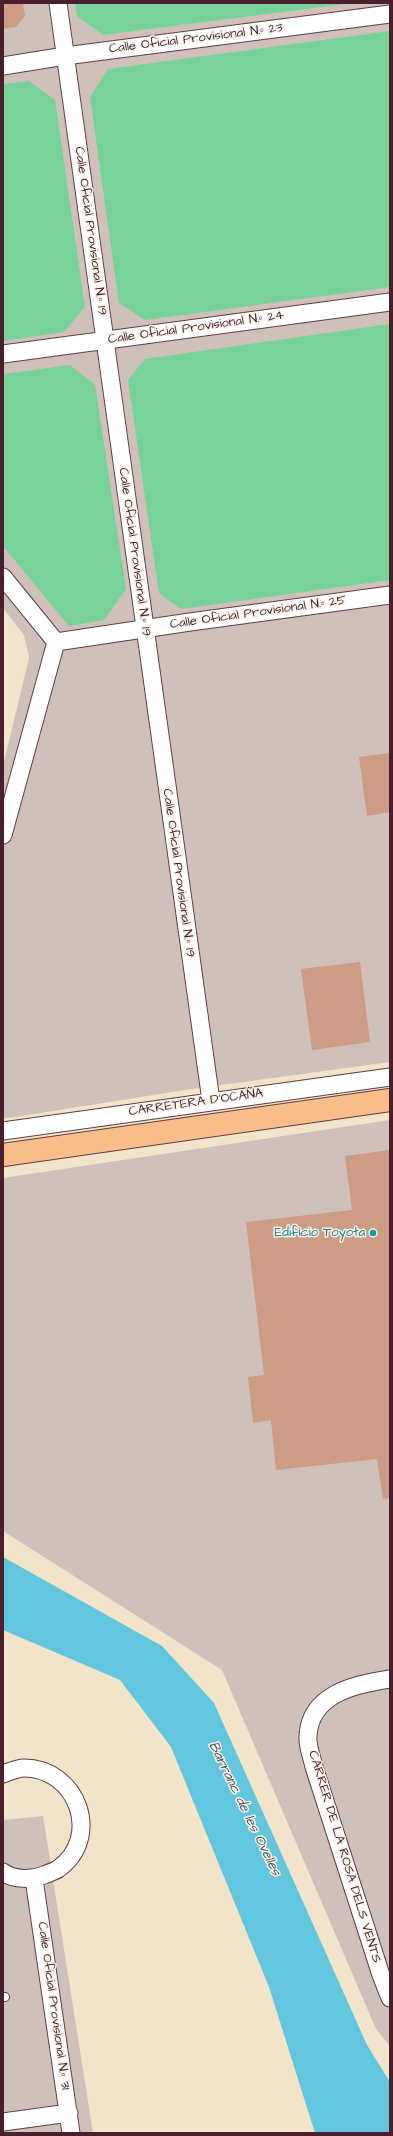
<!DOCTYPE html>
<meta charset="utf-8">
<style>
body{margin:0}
#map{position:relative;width:393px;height:2136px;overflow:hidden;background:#f2e4cb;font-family:"Architects Daughter",sans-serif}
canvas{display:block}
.frame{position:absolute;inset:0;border:4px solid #4a1f2b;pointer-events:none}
</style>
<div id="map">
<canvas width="393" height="2136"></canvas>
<div class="frame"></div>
</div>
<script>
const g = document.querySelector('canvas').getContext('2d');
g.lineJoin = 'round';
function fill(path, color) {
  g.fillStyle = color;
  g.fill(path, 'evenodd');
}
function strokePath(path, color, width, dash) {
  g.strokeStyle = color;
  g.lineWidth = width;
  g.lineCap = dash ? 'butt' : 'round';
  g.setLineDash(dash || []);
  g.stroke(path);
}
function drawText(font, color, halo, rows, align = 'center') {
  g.font = font + ' "Architects Daughter",sans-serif';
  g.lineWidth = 3;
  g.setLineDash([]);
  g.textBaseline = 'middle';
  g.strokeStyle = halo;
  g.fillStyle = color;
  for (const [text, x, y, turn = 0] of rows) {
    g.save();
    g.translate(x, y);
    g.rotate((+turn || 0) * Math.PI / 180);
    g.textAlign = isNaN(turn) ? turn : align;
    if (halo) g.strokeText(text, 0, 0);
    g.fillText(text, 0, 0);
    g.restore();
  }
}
fill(new Path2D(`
 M3,3H390V1062L185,1090L3,1119V766L29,658L24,635L3,608Z
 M390,1120V2046L376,2029L222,1670L3,1531V1178Z
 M43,1816L93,2133H3V1820Z`), '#cfc0ba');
fill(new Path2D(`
 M75,3H352L103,35L77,16Z
 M390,31V287L145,320L119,303L90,97L108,69Z
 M29,81L55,100L85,307L64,332L3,341V84Z
 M390,324V580L181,609L159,593L128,380L145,359Z
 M70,365L95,385L126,589L104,620L69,626L3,546V374Z`), '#78d39a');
fill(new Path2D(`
 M3,1557L162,1646L214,1703L367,2045L390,2082V2133H315L269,1987L171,1747L120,1680L3,1630Z`), '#61c6de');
fill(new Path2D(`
 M3,3H23L25,16L16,27L3,29Z
 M390,753V812L367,816L359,757Z
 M360,962L370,1042L312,1050L301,969Z
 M390,1150V1498L383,1499L377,1459L276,1470L271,1420L253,1423L248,1377L264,1375L246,1222L352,1210L345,1156Z`), '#cc9c84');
const service = new Path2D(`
 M3,1997H5`);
const minor = new Path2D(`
 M58,3L211,1101
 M3,66L65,56L390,14
 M3,354L390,302
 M3,577L56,642L3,835
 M56,642L190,622L390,595
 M3,1131L390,1077
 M390,1679C355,1684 310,1694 308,1736C307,1746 312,1757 314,1767L381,1975L390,1998
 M3,1774C9,1772 17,1768 24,1768C77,1768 103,1837 58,1869C55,1871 49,1873 44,1875C32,1880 14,1880 3,1872
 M34,1879L71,2133
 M3,2122L69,2113`);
const primary = new Path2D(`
 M3,1155L390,1100`);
strokePath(service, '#633d43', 10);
strokePath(minor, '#633d43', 19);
strokePath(primary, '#633d43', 24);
strokePath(service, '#fff', 8);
strokePath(minor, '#fff', 17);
strokePath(primary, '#f8bd89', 22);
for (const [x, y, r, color] of [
 [373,1233,4,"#0f9aa8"]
]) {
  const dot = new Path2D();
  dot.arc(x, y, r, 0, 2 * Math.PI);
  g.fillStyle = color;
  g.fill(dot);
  strokePath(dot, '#f7f3e8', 1.5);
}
drawText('13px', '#4a1f2b', '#f7f3e8', [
 ["Calle Oficial Provisional N.º 23",196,39,-7],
 ["Calle Oficial Provisional N.º 19",90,231,82],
 ["Calle Oficial Provisional N.º 24",196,328,-8],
 ["Calle Oficial Provisional N.º 19",134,552,82],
 ["Calle Oficial Provisional N.º 25",258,613,-8],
 ["Calle Oficial Provisional N.º 19",178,873,82],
 ["CARRETERA D'OCAÑA",196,1103,-8],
 ["CARRER DE LA ROSA DELS VENTS",344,1857,73],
 ["Calle Oficial Provisional N.º 31",53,2006,82]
]);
drawText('13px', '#0d838f', '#f7f3e8', [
 ["Edificio Toyota",365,1233]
], 'right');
drawText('italic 14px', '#515161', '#f7f3e8', [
 ["Barranc de les Ovelles",244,1809,64]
]);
</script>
